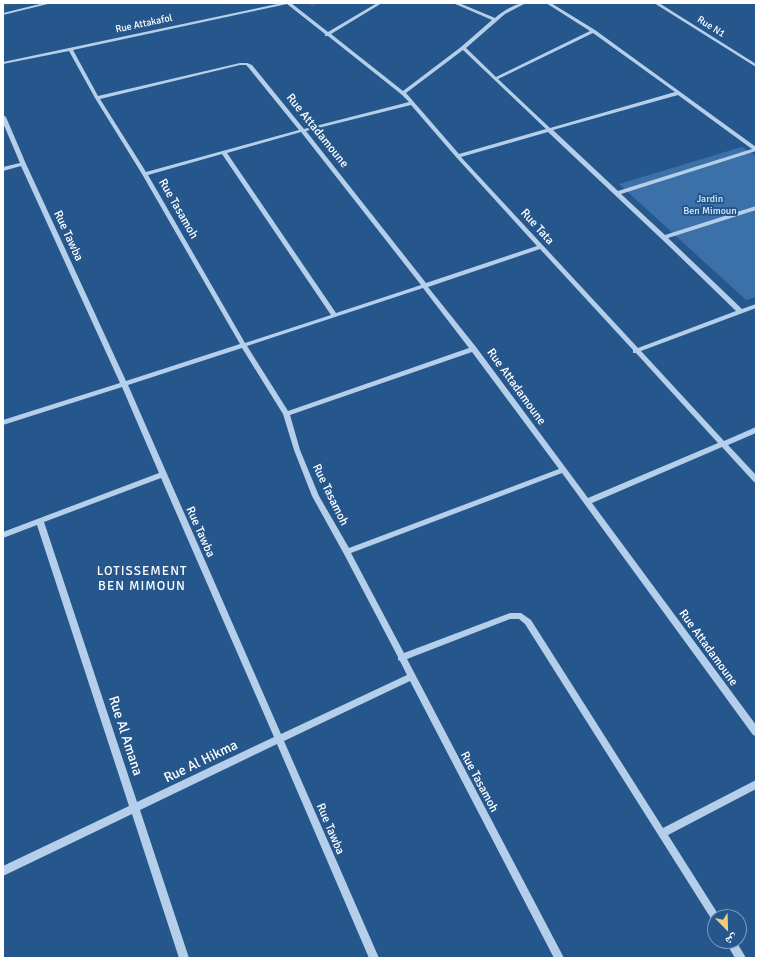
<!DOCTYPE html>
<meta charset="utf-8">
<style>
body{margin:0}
#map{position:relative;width:759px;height:961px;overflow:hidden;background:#26578c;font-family:Signika,"Noto Naskh Arabic",sans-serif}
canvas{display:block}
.frame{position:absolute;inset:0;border:4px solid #fff;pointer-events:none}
.north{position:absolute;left:707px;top:909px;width:40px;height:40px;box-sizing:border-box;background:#26578c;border:1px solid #7d9aba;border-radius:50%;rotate:157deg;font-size:11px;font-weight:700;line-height:16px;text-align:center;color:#fff}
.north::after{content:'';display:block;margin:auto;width:14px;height:18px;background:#f3cb7a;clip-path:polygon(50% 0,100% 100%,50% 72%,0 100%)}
</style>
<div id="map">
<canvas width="759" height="961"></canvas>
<div class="frame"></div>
<div class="north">ش</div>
</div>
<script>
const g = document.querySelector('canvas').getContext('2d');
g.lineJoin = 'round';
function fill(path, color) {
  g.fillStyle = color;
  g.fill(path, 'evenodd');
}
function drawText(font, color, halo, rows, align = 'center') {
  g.font = font + ' Signika,sans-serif';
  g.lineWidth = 4;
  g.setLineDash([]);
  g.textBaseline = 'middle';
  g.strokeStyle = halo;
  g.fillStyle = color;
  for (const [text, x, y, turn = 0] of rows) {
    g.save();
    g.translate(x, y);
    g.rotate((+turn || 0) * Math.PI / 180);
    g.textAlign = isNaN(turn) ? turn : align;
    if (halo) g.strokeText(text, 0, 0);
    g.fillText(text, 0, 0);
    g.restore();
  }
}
fill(new Path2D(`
 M742,147L756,156V297L746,300L619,184Z`), '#3b71a8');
fill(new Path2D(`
 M44,3H52L3,15V13Z
 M282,3H291L328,32L377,3H382L331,34L403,91L461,47L492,20L453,3H459L495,18C503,11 515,3 526,3L505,14L466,48L496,77L590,31L546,3H551L595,30L756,147V151L621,194L665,235L756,206V210L668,238L742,309L756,304V308L641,351L724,441L756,427V433L728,445L756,475V483L754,482L722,447L592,503L756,725V736L753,735L562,473L351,553L404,653L510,613H521L531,620L663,828L756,780V789L668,835L718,914L720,917H715V922L712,920L525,624L519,619H510L407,659L564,958H554L410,681L284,741L379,958H369L277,744L140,810L189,958H179L132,814L3,876V866L129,806L37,525L3,538V532L159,473L122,387L3,425V420L120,383L21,166L3,171V167L20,163L3,123V115L6,117L26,164L126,381L240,344L142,174L95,98L69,51L3,64V62ZM287,4L325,34V36H328L401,94L409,102L304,129L252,65L247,63H240L98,96L73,50ZM593,33L675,92L550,128L498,79ZM463,50L546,129L459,154L406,93ZM240,65H246L248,67L299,130L146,172L100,99ZM678,95L752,149L618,191L553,130ZM411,105L456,157L537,246L426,283L306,131ZM301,132L421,285L336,313L227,153ZM548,132L670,247L736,311L638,348L461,157ZM222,154L331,315L245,343L148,175ZM540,249L633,350V353H636L718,443L588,498L476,347L428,287ZM423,288L469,348L288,411L247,346ZM242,348L283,414L294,450L312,496L344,554L398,657V660L400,661L407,675L281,734L128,385ZM472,352L559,469L349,548L319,496L300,450L290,415ZM161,478L274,737L137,802L44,522Z
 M654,3H659L756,64V67Z
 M725,941H736L746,958H735Z`), '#b5cfea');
fill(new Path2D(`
 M308,3H319L313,6Z`), '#47709b');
fill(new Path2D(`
 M3,3H20L3,7Z
 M313,3H319L313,6Z`), '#3a5b7e');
drawText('10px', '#fff', '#26578c', [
 ["Rue Attakafol",144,24,-12],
 ["Rue N1",711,27,32]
]);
drawText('10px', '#d9e8f8', '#26578c', [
 ["Jardin",710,199],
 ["Ben Mimoun",710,211]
]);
drawText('12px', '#fff', '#26578c', [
 ["Rue Attadamoune",317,131,51],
 ["Rue Tasamoh",178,209,60],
 ["Rue Tata",537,227,48],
 ["Rue Tawba",68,236,65],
 ["Rue Attadamoune",516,387,54],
 ["Rue Tasamoh",330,495,64],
 ["Rue Tawba",200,532,66],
 ["Rue Attadamoune",708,648,54],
 ["Rue Tasamoh",479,782,62],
 ["Rue Tawba",330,829,67]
]);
g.letterSpacing = '1px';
drawText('13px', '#fff', '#26578c', [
 ["LOTISSEMENT",142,572],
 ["BEN MIMOUN",142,587]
]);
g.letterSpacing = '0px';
drawText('14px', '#fff', '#26578c', [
 ["Rue Al Amana",125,736,72],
 ["Rue Al Hikma",201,762,-26]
]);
</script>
